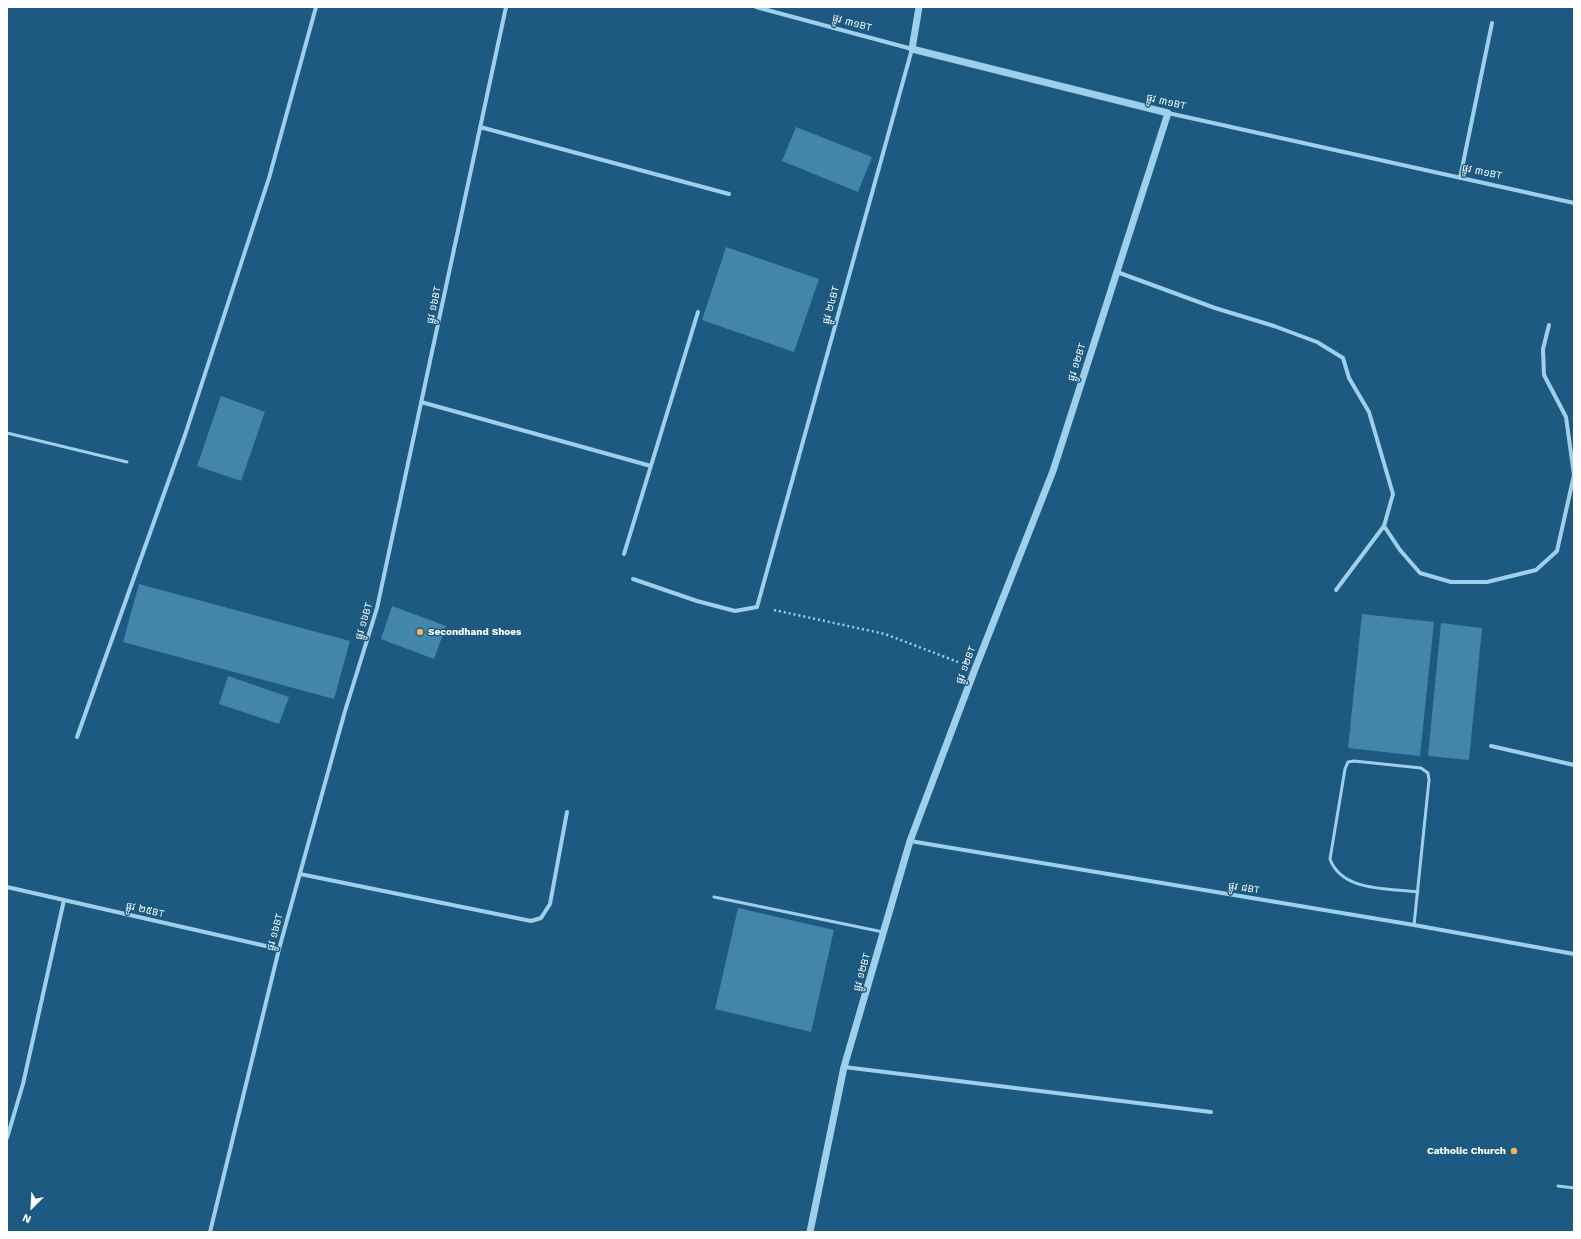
<!DOCTYPE html>
<meta charset="utf-8">
<style>
body{margin:0}
#map{position:relative;width:1581px;height:1239px;overflow:hidden;background:#1c5a81;font-family:"Work Sans",sans-serif}
canvas{display:block}
.frame{position:absolute;inset:0;border:8px solid #fff;pointer-events:none}
.north{position:absolute;left:12px;top:1187px;width:40px;height:40px;-webkit-text-stroke:3px #1c5a81;paint-order:stroke;rotate:204deg;font-size:11px;font-weight:700;line-height:16px;text-align:center;color:#fff}
.north::after{content:'';display:block;margin:auto;width:14px;height:18px;background:#fff;clip-path:polygon(50% 0,100% 100%,50% 72%,0 100%)}
</style>
<div id="map">
<canvas width="1581" height="1239"></canvas>
<div class="frame"></div>
<div class="north">N</div>
</div>
<script>
const g = document.querySelector('canvas').getContext('2d');
g.lineJoin = 'round';
function fill(path, color) {
  g.fillStyle = color;
  g.fill(path, 'evenodd');
}
function strokePath(path, color, width, dash) {
  g.strokeStyle = color;
  g.lineWidth = width;
  g.lineCap = dash ? 'butt' : 'round';
  g.setLineDash(dash || []);
  g.stroke(path);
}
function drawText(font, color, halo, rows, align = 'center') {
  g.font = font + ' "Work Sans","Noto Sans Khmer",sans-serif';
  g.lineWidth = 3;
  g.setLineDash([]);
  g.textBaseline = 'middle';
  g.strokeStyle = halo;
  g.fillStyle = color;
  for (const [text, x, y, turn = 0] of rows) {
    g.save();
    g.translate(x, y);
    g.rotate((+turn || 0) * Math.PI / 180);
    g.textAlign = isNaN(turn) ? turn : align;
    if (halo) g.strokeText(text, 0, 0);
    g.fillText(text, 0, 0);
    g.restore();
  }
}
fill(new Path2D(`
 M796,127L872,157L858,192L782,161Z
 M726,247L819,279L794,352L702,320Z
 M221,396L265,412L241,481L197,466Z
 M139,584L350,641L334,699L123,642Z
 M392,606L446,626L434,659L381,639Z
 M1362,614L1434,622L1420,756L1348,748Z
 M1441,623L1482,628L1469,760L1428,756Z
 M228,676L289,697L279,724L219,704Z
 M738,908L834,930L811,1032L715,1009Z`), '#4485ab');
strokePath(new Path2D(`
 M774,610L885,634L958,662`), '#a0cfea', 2.5, [2, 3]);
strokePath(new Path2D(`
 M7,433L127,462
 M714,897L883,932
 M1414,925L1429,780L1428,773L1421,768L1354,761L1348,762L1345,769L1330,859C1342,892 1388,888 1418,892
 M1558,1186L1574,1188`), '#a0cfea', 3);
strokePath(new Path2D(`
 M1168,113L1574,203
 M480,127L729,194
 M1460,178L1492,23
 M1117,272L1215,308L1274,326L1317,342L1343,358L1349,378L1369,412L1393,494L1384,526L1336,590
 M421,402L651,466
 M1384,526L1400,550L1420,573L1451,582H1487L1536,570L1557,551L1574,475L1566,417L1544,375L1543,349L1549,325
 M624,554L698,312
 M633,579L697,601L735,611L757,607L912,49L756,7
 M77,737L185,435L269,178L316,7
 M1491,746L1574,765
 M910,841L1414,925L1574,954
 M300,874L531,921L541,918L550,904L567,812
 M7,887L279,949
 M844,1067L1211,1112
 M7,1138L23,1084L64,900
 M210,1232L279,949L345,711L377,608L506,7`), '#a0cfea', 4);
strokePath(new Path2D(`
 M810,1232L844,1067L910,841L975,669L1053,471L1168,113L912,49L919,7`), '#a0cfea', 7);
for (const [x, y, r, color] of [
 [420,632,4,"#fbb05d"],
 [1514,1151,4,"#fbb05d"]
]) {
  const dot = new Path2D();
  dot.arc(x, y, r, 0, 2 * Math.PI);
  g.fillStyle = color;
  g.fill(dot);
  strokePath(dot, '#1c5a81', 1.5);
}
drawText('10px', '#fff', '#1c5a81', [
 ["ផ្លូវ ៣១BT",852,23,15],
 ["ផ្លូវ ៣១BT",1166,102,13],
 ["ផ្លូវ ៣១BT",1482,172,12],
 ["ផ្លូវ ១៦BT",434,305,-78],
 ["ផ្លូវ ២៤BT",831,305,-74],
 ["ផ្លូវ ១២BT",1077,362,-72],
 ["ផ្លូវ ១៦BT",364,621,-74],
 ["ផ្លូវ ១២BT",966,665,-69],
 ["ផ្លូវ ៨BT",1244,888,9],
 ["ផ្លូវ ២៥BT",145,910,13],
 ["ផ្លូវ ១៦BT",275,932,-75],
 ["ផ្លូវ ១២BT",862,972,-74]
]);
drawText('bold 10px', '#fff', '#1c5a81', [
 ["Secondhand Shoes",428,632],
 ["Catholic Church",1506,1151,"right"]
], 'left');
</script>
